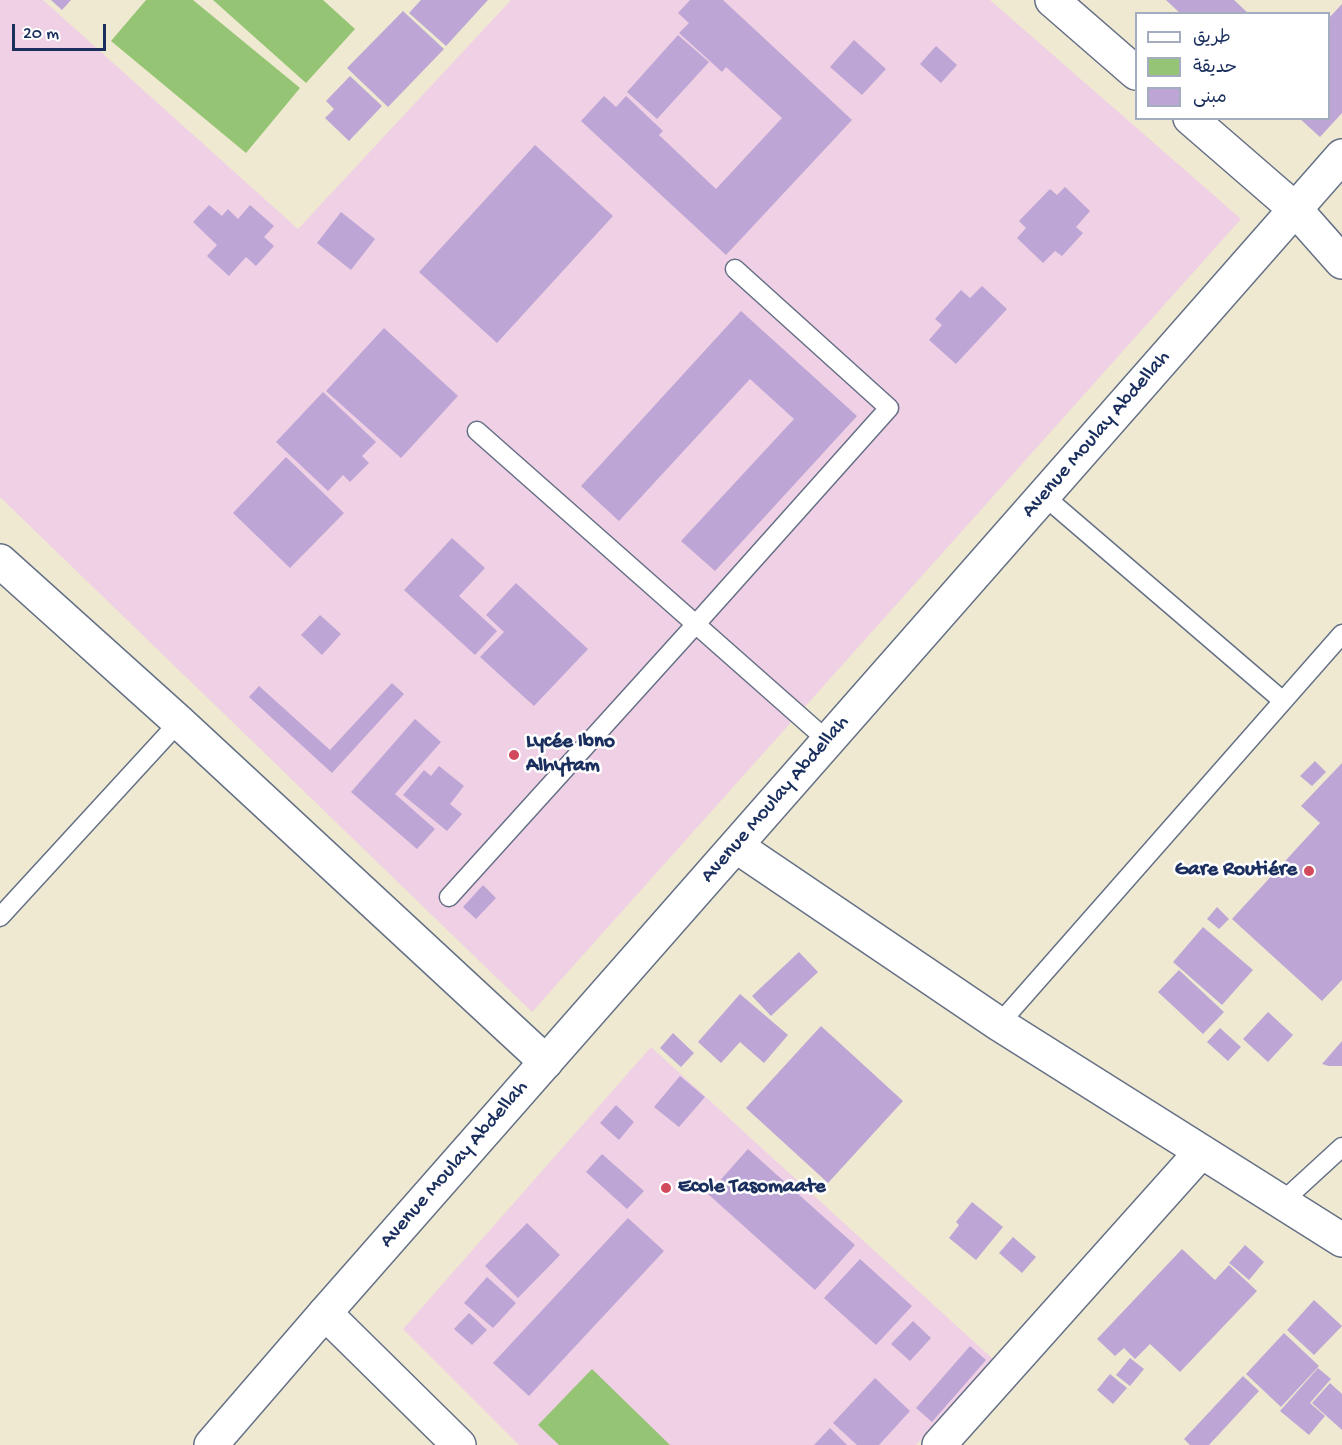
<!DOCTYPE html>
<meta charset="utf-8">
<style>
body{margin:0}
#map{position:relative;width:1342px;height:1445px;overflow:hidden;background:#eee9d0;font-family:"Gochi Hand","Playpen Sans Arabic",sans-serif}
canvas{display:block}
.legend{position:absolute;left:1135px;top:12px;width:195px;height:108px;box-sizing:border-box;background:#fff;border:2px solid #a4acbf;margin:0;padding:8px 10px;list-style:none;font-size:18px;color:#1b2f5e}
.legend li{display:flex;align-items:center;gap:12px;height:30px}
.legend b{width:30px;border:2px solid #a4acbf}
.scale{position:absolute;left:12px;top:24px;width:94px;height:27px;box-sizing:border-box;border:3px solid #1b2f5e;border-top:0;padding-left:8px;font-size:18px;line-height:21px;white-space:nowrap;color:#1b2f5e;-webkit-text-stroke:4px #fff;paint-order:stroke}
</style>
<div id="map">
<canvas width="1342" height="1445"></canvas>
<ul class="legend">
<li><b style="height:8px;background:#fff"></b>طريق</li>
<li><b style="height:16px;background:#95c574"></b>حديقة</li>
<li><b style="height:16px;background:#bda6d6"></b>مبنى</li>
</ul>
<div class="scale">20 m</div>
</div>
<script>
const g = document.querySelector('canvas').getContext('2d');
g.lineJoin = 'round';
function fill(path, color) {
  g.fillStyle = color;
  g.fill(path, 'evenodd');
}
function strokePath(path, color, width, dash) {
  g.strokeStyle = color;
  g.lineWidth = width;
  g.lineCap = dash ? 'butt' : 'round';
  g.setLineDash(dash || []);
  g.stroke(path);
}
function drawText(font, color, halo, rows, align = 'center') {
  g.font = font + ' "Gochi Hand",sans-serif';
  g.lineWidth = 5;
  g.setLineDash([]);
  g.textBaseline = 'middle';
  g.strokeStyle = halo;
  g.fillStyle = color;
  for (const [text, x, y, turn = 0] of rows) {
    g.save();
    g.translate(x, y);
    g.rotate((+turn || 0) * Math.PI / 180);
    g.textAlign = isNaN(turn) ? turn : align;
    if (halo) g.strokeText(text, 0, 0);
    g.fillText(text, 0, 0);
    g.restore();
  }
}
fill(new Path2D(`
 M0,0H43L298,229L511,0H990L1241,219L532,1012L0,497Z
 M651,1047L994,1360L916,1445H519L403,1329Z`), '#f0d0e5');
fill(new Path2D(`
 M146,0H193L300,88L246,153L111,41Z
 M213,0H323L355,29L306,83Z
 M592,1369L670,1445H559L538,1425Z`), '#95c574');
fill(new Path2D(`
 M51,0H71L62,10Z
 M421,0H488L446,46L409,13Z
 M690,0H723L852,120L726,255L581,121L604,96L616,107L626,96L663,131L659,135L716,189L782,118L726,67L722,72L679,33L689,23L678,13Z
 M1166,0H1234L1249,14H1181Z
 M1342,4V113L1320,137L1299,118H1328V19Z
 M403,11L444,49L388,107L347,68Z
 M678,35L709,62L657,119L627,92Z
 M854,40L886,69L862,95L830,67Z
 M936,46L957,65L941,83L920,64Z
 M350,76L382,106L349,141L325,118L334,109L326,101Z
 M535,145L613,216L497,343L419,272Z
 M1065,187L1090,211L1076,227L1083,233L1062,256L1055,251L1043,263L1017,238L1026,228L1019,221L1050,189L1057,195Z
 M209,205L222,216L228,209L238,219L250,205L274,226L264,237L274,246L256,266L246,257L229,276L207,256L217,245L193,222Z
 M341,212L375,239L351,270L317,243Z
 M982,286L1007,309L956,364L929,340L942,325L935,319L961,290L970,298Z
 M741,311L857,416L715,571L681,541L794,419L750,379L619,521L581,486Z
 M384,328L458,396L401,458L326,391Z
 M323,392L376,442L362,456L369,463L350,482L343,475L328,491L276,442Z
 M286,457L344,513L290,568L233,513Z
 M452,538L485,568L459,596L497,631L475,655L404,590Z
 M516,583L588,649L534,706L480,657L504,632L486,615Z
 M320,615L341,634L322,655L301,635Z
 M392,683L404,694L332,773L249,697L259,686L330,750Z
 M415,719L441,742L395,794L435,829L417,849L351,792Z
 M1315,761L1326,772L1312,786L1300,776Z
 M1342,763V980L1322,1001L1232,919L1320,823L1301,806Z
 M439,766L464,786L450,804L462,814L447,831L403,795L424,770L431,776Z
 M483,885L496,898L476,919L463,907Z
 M1217,907L1229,919L1219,929L1207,919Z
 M1203,927L1253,970L1222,1005L1173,962Z
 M799,952L818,972L771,1016L752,996Z
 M1179,970L1224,1012L1203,1034L1158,992Z
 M740,994L788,1035L764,1063L740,1042L721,1063L698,1042Z
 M1268,1012L1293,1035L1268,1062L1243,1039Z
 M821,1026L903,1101L828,1183L746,1108Z
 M1220,1028L1241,1047L1228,1061L1207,1042Z
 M673,1033L694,1053L681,1067L660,1048Z
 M1342,1041V1066H1329L1322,1064Z
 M680,1076L705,1097L679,1127L654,1107Z
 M616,1105L634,1122L619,1140L600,1123Z
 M748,1149L855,1245L815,1290L708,1194Z
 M602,1154L644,1191L627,1209L586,1172Z
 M972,1202L1003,1227L976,1260L949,1238L959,1225L956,1222Z
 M628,1218L664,1251L529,1396L493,1363Z
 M527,1223L560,1255L518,1298L485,1266Z
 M1013,1237L1036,1257L1022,1273L999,1253Z
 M1245,1245L1264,1262L1249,1280L1229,1263Z
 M1182,1249L1215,1280L1229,1265L1257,1291L1180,1372L1150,1344L1135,1359L1124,1348L1115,1356L1097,1339Z
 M860,1259L912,1306L876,1345L824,1298Z
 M487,1277L516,1303L493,1328L464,1303Z
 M1314,1300L1342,1326L1314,1355L1287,1330Z
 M469,1313L487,1330L472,1345L454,1329Z
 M913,1321L931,1338L910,1361L891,1344Z
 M1284,1333L1319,1366L1281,1407L1246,1374Z
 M970,1346L986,1360L932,1422L916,1408Z
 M1130,1358L1144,1369L1130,1386L1116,1375Z
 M1318,1368L1331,1379L1310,1403L1325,1416L1309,1435L1280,1411Z
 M1110,1374L1127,1388L1113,1404L1097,1390Z
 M1243,1376L1259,1391L1209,1445H1190L1184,1439Z
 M875,1378L910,1411L879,1445H857L833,1423Z
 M1330,1383L1342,1394V1430L1312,1403Z
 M830,1428L847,1445H814Z`), '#bda6d6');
const lane = new Path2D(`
 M477,431L828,741
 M1044,496L1283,701
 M449,897L696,624L889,408L735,269
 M0,917L179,722
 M999,1024L1342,634
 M1282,1202L1342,1147`);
const street = new Path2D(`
 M1052,0L1136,73
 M1190,118L1295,209L1342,262
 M736,846L999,1024L1342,1240
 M325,1313L459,1445
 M939,1445L1201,1152`);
const secondary = new Path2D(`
 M0,561L179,722L546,1062`);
const primary = new Path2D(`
 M211,1445L325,1313L1342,156`);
strokePath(lane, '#657086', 21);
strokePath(street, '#657086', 36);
strokePath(secondary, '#657086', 36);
strokePath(primary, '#657086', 36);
strokePath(lane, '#fff', 18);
strokePath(street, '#fff', 33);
strokePath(secondary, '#fff', 33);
strokePath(primary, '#fff', 33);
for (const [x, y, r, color] of [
 [514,755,6,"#d1495b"],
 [1309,871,6,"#d1495b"],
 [666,1188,6,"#d1495b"]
]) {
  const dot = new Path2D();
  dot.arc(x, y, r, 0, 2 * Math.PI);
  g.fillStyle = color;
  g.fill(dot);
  strokePath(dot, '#fff', 2);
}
drawText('21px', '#1b2f5e', '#fff', [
 ["Avenue Moulay Abdellah",1097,435,-49],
 ["Avenue Moulay Abdellah",776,800,-49],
 ["Avenue Moulay Abdellah",455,1165,-49]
]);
drawText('bold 21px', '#1b2f5e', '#fff', [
 ["Lycée Ibno",526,743],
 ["Alhytam",526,767],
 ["Gare Routiére",1297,871,"right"],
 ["Ecole Tasomaate",678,1188]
], 'left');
</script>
